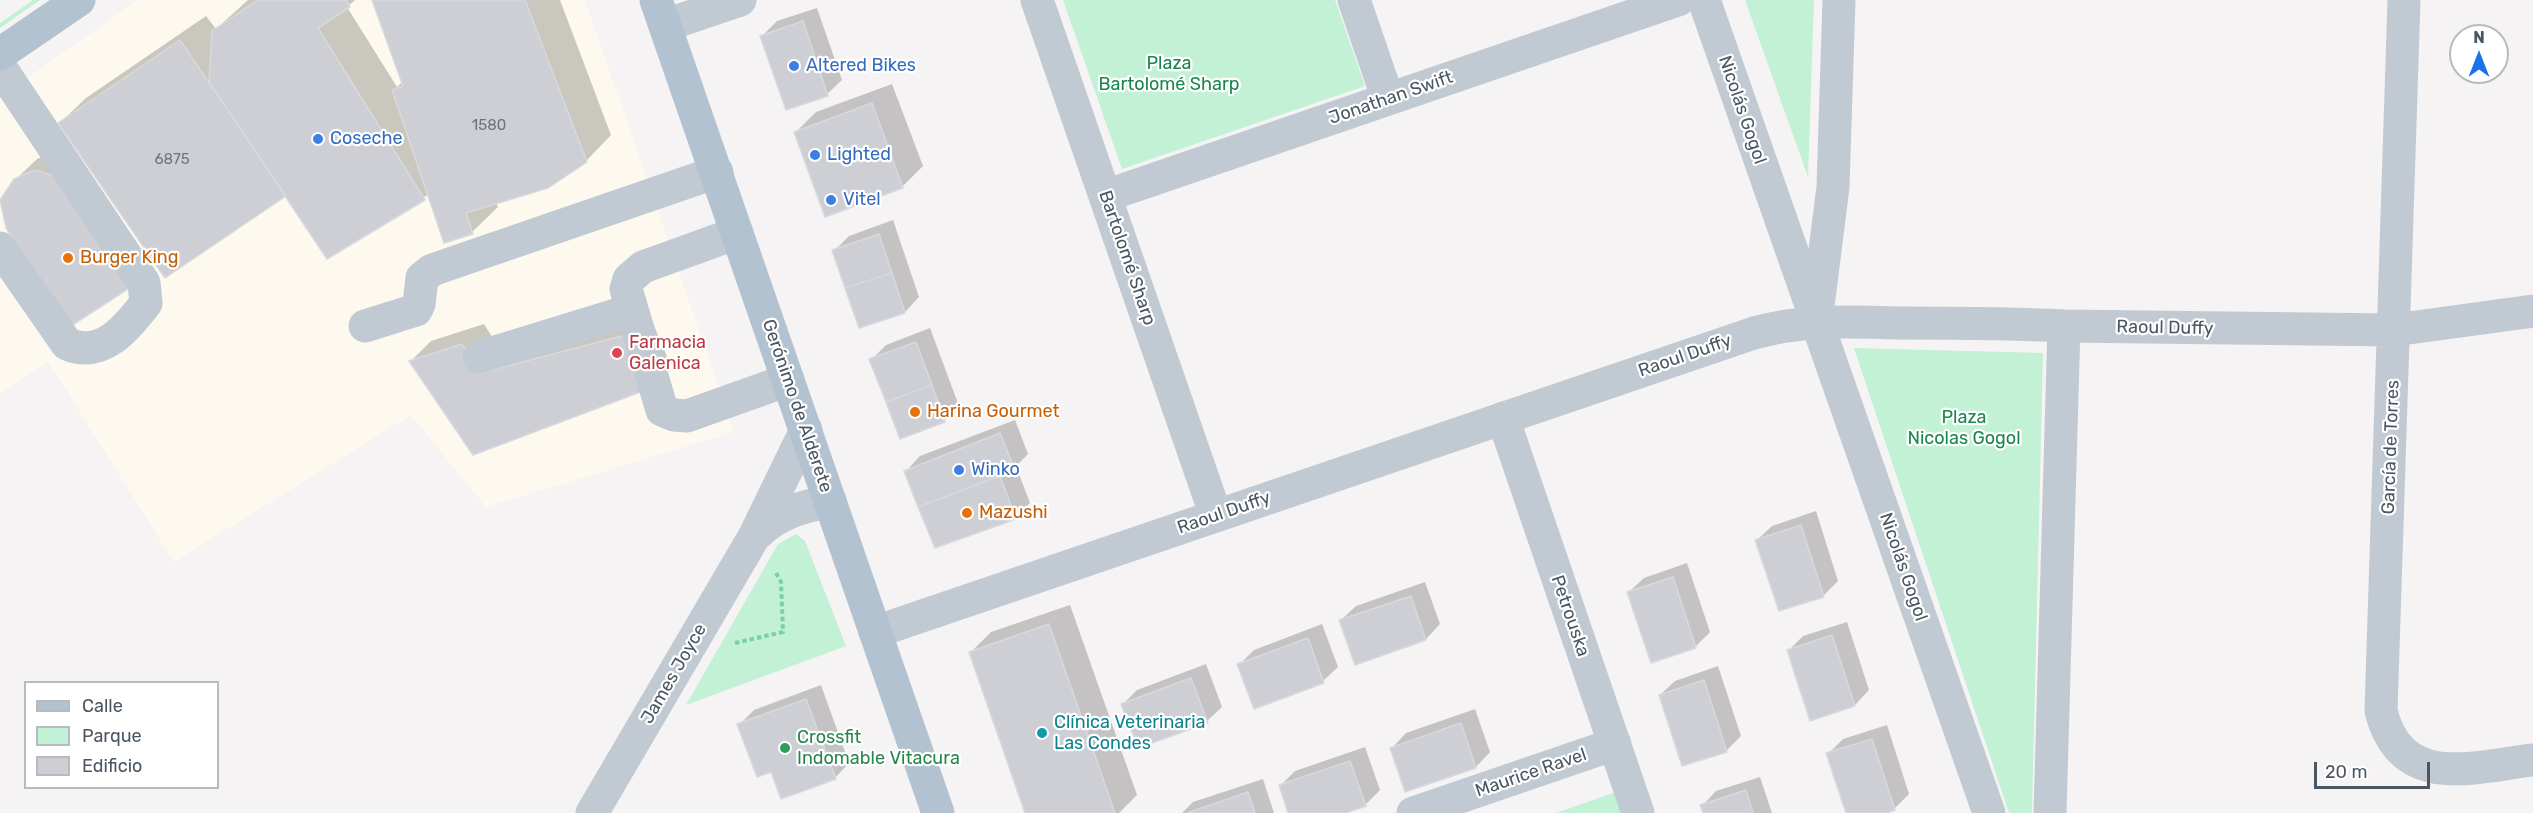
<!DOCTYPE html>
<meta charset="utf-8">
<style>
body{margin:0}
#map{position:relative;width:2533px;height:813px;overflow:hidden;background:#f5f3f3;font-family:Rubik,sans-serif}
canvas{display:block}
.legend{position:absolute;left:24px;top:681px;width:195px;height:108px;box-sizing:border-box;background:#fff;border:2px solid #b7bbc0;margin:0;padding:8px 10px;list-style:none;font-size:18px;color:#4a5661}
.legend li{display:flex;align-items:center;gap:12px;height:30px}
.legend b{width:30px;border:2px solid #b7bbc0}
.north{position:absolute;left:2449px;top:24px;width:60px;height:60px;box-sizing:border-box;background:#fff;border:2px solid #b7bbc0;border-radius:50%;rotate:0deg;font-size:16px;font-weight:700;line-height:24px;text-align:center;color:#4a5661}
.north::after{content:'';display:block;margin:auto;width:21px;height:27px;background:#1a73e8;clip-path:polygon(50% 0,100% 100%,50% 72%,0 100%)}
.scale{position:absolute;left:2314px;top:762px;width:116px;height:27px;box-sizing:border-box;border:3px solid #4a5661;border-top:0;padding-left:8px;font-size:18px;line-height:21px;white-space:nowrap;color:#4a5661;-webkit-text-stroke:4px #fff;paint-order:stroke}
</style>
<div id="map">
<canvas width="2533" height="813"></canvas>
<ul class="legend">
<li><b style="height:8px;background:#b3c2d1"></b>Calle</li>
<li><b style="height:16px;background:#c3f1d5"></b>Parque</li>
<li><b style="height:16px;background:#cdcfd5"></b>Edificio</li>
</ul>
<div class="north">N</div>
<div class="scale">20 m</div>
</div>
<script>
const g = document.querySelector('canvas').getContext('2d');
g.lineJoin = 'round';
function fill(path, color) {
  g.fillStyle = color;
  g.fill(path, 'evenodd');
}
function strokePath(path, color, width, dash) {
  g.strokeStyle = color;
  g.lineWidth = width;
  g.lineCap = dash ? 'butt' : 'round';
  g.setLineDash(dash || []);
  g.stroke(path);
}
function drawText(font, color, halo, rows, align = 'center') {
  g.font = font + ' Rubik,sans-serif';
  g.lineWidth = 4.5;
  g.setLineDash([]);
  g.textBaseline = 'middle';
  g.strokeStyle = halo;
  g.fillStyle = color;
  for (const [text, x, y, turn = 0] of rows) {
    g.save();
    g.translate(x, y);
    g.rotate((+turn || 0) * Math.PI / 180);
    g.textAlign = isNaN(turn) ? turn : align;
    if (halo) g.strokeText(text, 0, 0);
    g.fillText(text, 0, 0);
    g.restore();
  }
}
fill(new Path2D(`
 M138,0H585L734,432L486,507L411,415L174,562L48,361L0,393V97Z`), '#fdf9ef');
fill(new Path2D(`
 M33,0H40L0,28V23Z
 M1063,0H1335L1365,86L1122,169Z
 M1745,0H1814L1808,177Z
 M1854,348L2043,353L2032,813H2009Z
 M796,534L805,541L846,646L686,705L778,544Z
 M1616,792L1623,813H1556Z`), '#c3f1d5');
fill(new Path2D(`
 M248,0H355L347,7L397,87L403,81L374,0H560L611,135L586,161L496,202L498,207L472,232L429,194L327,257L287,194L60,123L86,98L206,16L216,29Z
 M817,8L842,80L827,94L762,36L777,21Z
 M892,84L923,166L902,187L795,133L816,112Z
 M57,150L130,286L15,180L37,159Z
 M893,220L919,297L905,312L860,327L834,251L849,236Z
 M649,314L671,366L650,387L474,453L411,361L431,341L484,324L502,353Z
 M930,328L959,406L944,421L871,360L886,345Z
 M1015,420L1028,454L1016,466L1030,503L1015,517L936,546L906,471L920,456Z
 M1816,511L1838,581L1823,596L1757,540L1772,526Z
 M1687,563L1710,632L1695,647L1629,592L1644,578Z
 M1425,582L1440,624L1426,639L1341,620L1356,606Z
 M1070,605L1137,795L1119,813H1027L971,652L991,632Z
 M1847,622L1869,690L1855,705L1788,651L1803,636Z
 M1322,624L1338,667L1323,681L1239,665L1254,650Z
 M1206,664L1222,707L1207,721L1123,704L1137,690Z
 M1718,666L1741,736L1726,751L1660,695L1675,681Z
 M821,685L849,763L835,778L771,770L739,725L754,710Z
 M1475,709L1490,752L1476,767L1406,790L1392,748L1406,733Z
 M1887,725L1909,794L1894,809L1882,813H1847L1828,754L1843,739Z
 M1365,747L1380,790L1365,805L1341,813H1290L1280,786L1295,771Z
 M1760,777L1772,813H1704L1702,806L1716,791Z
 M1263,779L1274,813H1182L1193,802Z`), '#0003');
const building = new Path2D(`
 M258,0H346L350,7L318,28L425,200L327,259L209,82L212,31Z
 M372,0H525L587,162L548,188L466,213L473,234L444,243L392,90L403,86Z
 M803,21L828,96L786,110L760,36Z
 M180,40L286,196L165,278L58,123Z
 M872,103L903,188L825,217L794,132Z
 M35,170L58,177L131,287L71,326L6,228L0,200L14,179Z
 M879,234L892,273L845,288L832,250Z
 M892,273L905,313L859,328L845,288Z
 M629,334L651,388L473,455L409,361L462,344L481,373Z
 M916,342L932,385L886,402L869,359Z
 M932,385L945,422L900,439L886,402Z
 M1000,433L1015,470L918,507L904,471Z
 M1000,476L1016,519L935,548L918,507Z
 M1801,525L1824,597L1779,611L1755,540Z
 M1673,577L1696,648L1651,663L1627,592Z
 M1411,596L1426,640L1355,665L1339,620Z
 M1049,624L1115,813H1025L969,652Z
 M1832,635L1855,706L1810,721L1787,650Z
 M1308,638L1324,683L1254,709L1237,664Z
 M1191,678L1208,723L1138,748L1121,704Z
 M1704,680L1727,752L1682,766L1659,695Z
 M806,699L836,779L781,799L771,772L757,777L737,724Z
 M1461,723L1476,768L1405,792L1390,748Z
 M1872,739L1895,810L1887,813H1846L1826,753Z
 M1350,761L1366,806L1346,813H1288L1279,785Z
 M1746,790L1753,813H1703L1700,805Z
 M1248,792L1255,813H1187Z`);
fill(building, '#cdcfd5');
strokePath(building, '#d7d9de', 1.5);
strokePath(new Path2D(`
 M735,643L783,632L781,582L776,573`), '#7ad0a6', 4, [4.5, 3]);
strokePath(new Path2D(`
 M1037,0L1216,516
 M1354,0L1388,99
 M1704,0L1989,813
 M2404,0L2381,711C2401,791 2472,767 2533,760
 M666,25L740,0
 M0,67L144,283L146,303C127,328 102,359 67,344L0,248
 M1105,196L1678,0
 M737,233L643,267L629,279L626,289L662,410L674,415L687,416L788,380
 M1817,314L1833,187L1839,0
 M365,326L416,310L419,304L422,278L432,270L717,172
 M479,357L632,310
 M1503,418L1638,813
 M757,534C778,513 802,507 830,501
 M875,632L1754,333C1805,319 1847,322 1899,323C1954,323 2009,323 2064,326L2394,330L2533,311
 M592,813L755,535L806,430
 M1413,813L1615,744
 M2050,813L2064,326`), '#c1cad2', 33);
strokePath(new Path2D(`
 M656,0L938,813
 M0,54L79,0`), '#b3c2d1', 33);
for (const [x, y, r, color] of [
 [794,66,6,"#3f7fe0"],
 [318,139,6,"#3f7fe0"],
 [815,155,6,"#3f7fe0"],
 [831,200,6,"#3f7fe0"],
 [68,258,6,"#e8710a"],
 [617,353,6,"#e0444e"],
 [915,412,6,"#e8710a"],
 [959,470,6,"#3f7fe0"],
 [967,513,6,"#e8710a"],
 [1042,733,6,"#0f9aa8"],
 [785,748,6,"#2e9e5b"]
]) {
  const dot = new Path2D();
  dot.arc(x, y, r, 0, 2 * Math.PI);
  g.fillStyle = color;
  g.fill(dot);
  strokePath(dot, '#fff', 2);
}
drawText('15px', '#6b747e', null, [
 ["1580",489,126],
 ["6875",172,160]
]);
drawText('18px', '#17864f', '#fff', [
 ["Plaza",1169,64],
 ["Bartolomé Sharp",1169,85],
 ["Plaza",1964,418],
 ["Nicolas Gogol",1964,439]
]);
drawText('18px', '#366cbe', '#fff', [
 ["Altered Bikes",806,66],
 ["Coseche",330,139],
 ["Lighted",827,155],
 ["Vitel",843,200],
 ["Winko",971,470]
], 'left');
drawText('18px', '#4a5661', '#fff', [
 ["Jonathan Swift",1391,98,-19],
 ["Nicolás Gogol",1742,110,71],
 ["Bartolomé Sharp",1127,258,71],
 ["Raoul Duffy",2165,328,1],
 ["Raoul Duffy",1685,356,-19],
 ["Gerónimo de Alderete",797,406,71],
 ["García de Torres",2391,447,-88],
 ["Raoul Duffy",1224,513,-19],
 ["Nicolás Gogol",1903,567,71],
 ["Petrouska",1570,616,71],
 ["James Joyce",674,674,-60],
 ["Maurice Ravel",1531,773,-19]
]);
drawText('18px', '#c56008', '#fff', [
 ["Burger King",80,258],
 ["Harina Gourmet",927,412],
 ["Mazushi",979,513]
], 'left');
drawText('18px', '#be3a42', '#fff', [
 ["Farmacia",629,343],
 ["Galenica",629,364]
], 'left');
drawText('18px', '#0d838f', '#fff', [
 ["Clínica Veterinaria",1054,723],
 ["Las Condes",1054,744]
], 'left');
drawText('18px', '#27864d', '#fff', [
 ["Crossfit",797,738],
 ["Indomable Vitacura",797,759]
], 'left');
</script>
